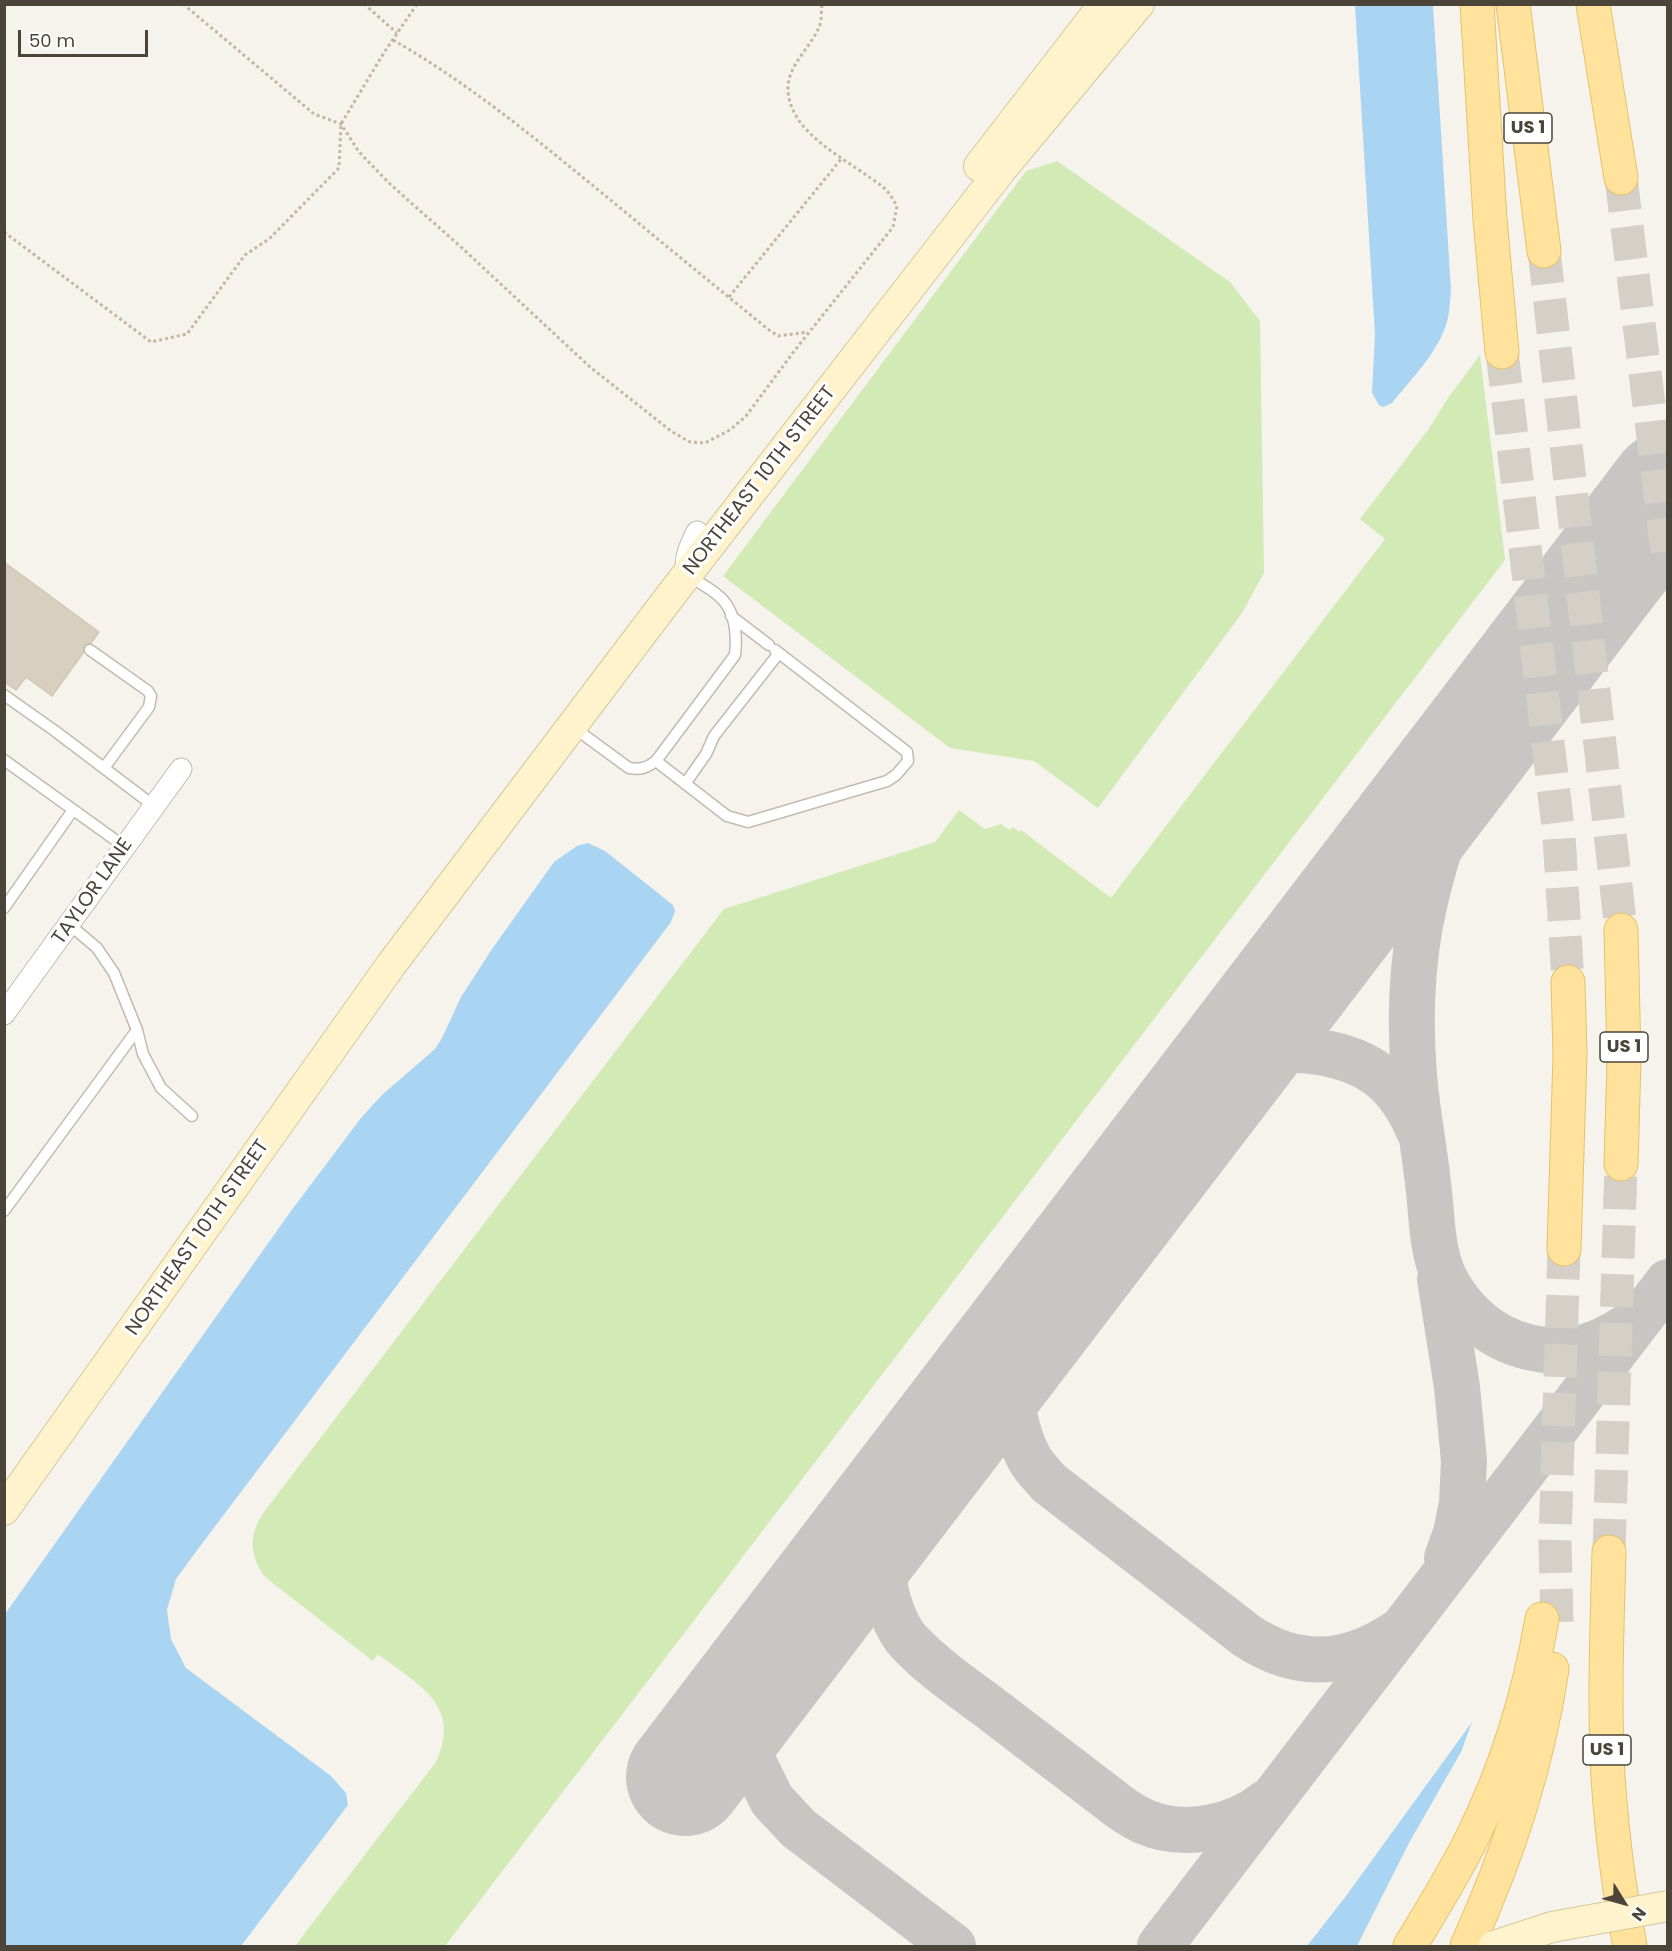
<!DOCTYPE html>
<style>
body{margin:0}
#map{position:relative;width:1672px;height:1951px;overflow:hidden;background:#f6f3ec;font-family:Poppins,sans-serif}
canvas{display:block}
.frame{position:absolute;inset:0;border:6px solid #4b4439;pointer-events:none}
.north{position:absolute;left:1594px;top:1873px;width:60px;height:60px;-webkit-text-stroke:4px #fff;paint-order:stroke;rotate:127deg;font-size:16px;font-weight:700;line-height:24px;text-align:center;color:#4b4439}
.north::after{content:'';display:block;margin:auto;width:21px;height:27px;background:#4b4439;clip-path:polygon(50% 0,100% 100%,50% 72%,0 100%)}
.scale{position:absolute;left:18px;top:30px;width:130px;height:27px;box-sizing:border-box;border:3px solid #4b4439;border-top:0;padding-left:8px;font-size:18px;line-height:21px;white-space:nowrap;color:#4b4439;-webkit-text-stroke:4px #fff;paint-order:stroke}
</style>
<div id="map">
<canvas width="1672" height="1951"></canvas>
<div class="frame"></div>
<div class="north">N</div>
<div class="scale">50 m</div>
</div>
<script>
const g = document.querySelector('canvas').getContext('2d');
g.lineJoin = 'round';
function fill(path, color) {
  g.fillStyle = color;
  g.fill(path, 'evenodd');
}
function strokePath(path, color, width, dash) {
  g.strokeStyle = color;
  g.lineWidth = width;
  g.lineCap = dash ? 'butt' : 'round';
  g.setLineDash(dash || []);
  g.stroke(path);
}
function drawText(font, color, halo, rows, align = 'center') {
  g.font = font + ' Poppins,sans-serif';
  g.lineWidth = 6;
  g.setLineDash([]);
  g.textBaseline = 'middle';
  g.strokeStyle = halo;
  g.fillStyle = color;
  for (const [text, x, y, turn = 0] of rows) {
    g.save();
    g.translate(x, y);
    g.rotate((+turn || 0) * Math.PI / 180);
    g.textAlign = isNaN(turn) ? turn : align;
    if (halo) g.strokeText(text, 0, 0);
    g.fillText(text, 0, 0);
    g.restore();
  }
}
fill(new Path2D(`
 M1057,161L1230,282L1260,321L1264,573L1242,613L1098,808L1034,761L950,748L723,576L1026,171Z
 M1480,355L1505,560L445,1946H295L436,1762C463,1705 418,1685 378,1654L373,1661L266,1578C249,1555 248,1536 264,1512L724,909L935,842L959,810L985,829L1001,824L1010,830L1013,827L1020,832L1021,830L1111,898L1385,539L1360,519L1428,430L1448,398Z`), '#d2eab5');
fill(new Path2D(`
 M1355,5H1433L1451,290C1450,299 1450,309 1448,318C1440,351 1412,378 1392,403L1383,407L1379,405L1372,393L1375,335Z
 M588,843L605,851L673,905L675,911L671,922L198,1549L176,1579L167,1610L171,1639L186,1668L331,1776L346,1793L348,1805L241,1946H5V1614L291,1211L361,1118L382,1095L435,1049L442,1038L461,997L492,949L554,862L577,846Z
 M1472,1722L1461,1752L1409,1843L1357,1946H1307L1346,1896Z`), '#a9d4f2');
strokePath(new Path2D(`
 M1528,672C1507,710 1482,747 1464,787C1443,831 1429,878 1420,925C1411,975 1410,1025 1414,1075C1417,1111 1424,1147 1428,1183C1432,1213 1431,1249 1444,1277C1461,1312 1491,1338 1528,1347C1573,1358 1607,1343 1642,1316
 M1198,1105C1218,1088 1239,1065 1264,1056C1281,1049 1301,1049 1319,1052C1369,1060 1398,1082 1418,1129
 M1440,1279L1457,1387L1464,1461L1462,1503L1456,1533L1447,1558
 M1048,1303C1037,1321 1025,1340 1018,1360C1007,1391 1014,1429 1029,1458C1034,1467 1042,1475 1049,1483L1247,1636C1299,1670 1348,1666 1398,1632
 M917,1474C890,1521 871,1557 892,1612C896,1623 901,1634 910,1643C932,1666 959,1685 985,1704C1026,1735 1067,1767 1108,1798C1119,1807 1130,1815 1143,1821C1183,1839 1234,1828 1267,1802
 M731,1717L772,1800L798,1828L953,1946
 M1160,1946L1668,1282`), '#c8c6c3', 46);
strokePath(new Path2D(`
 M685,1777L1668,490`), '#c8c6c3', 118);
const building = new Path2D(`
 M4,562L99,632L91,643L84,645L83,653L52,696L26,677L16,690L4,682Z`);
fill(building, '#d8cfc1');
strokePath(building, '#d3c7b4', 1.5);
strokePath(new Path2D(`
 M1621,178L1668,559
 M1544,251L1621,930
 M1502,352L1559,836L1568,982
 M1609,1552L1621,1164
 M1557,1622L1555,1541L1564,1249`), '#d4d0c8', 33, [33, 16]);
const lane = new Path2D(`
 M731,616L769,645
 M90,650L148,691L151,696L149,707L104,768
 M4,695L55,731L154,806
 M573,727L629,768C641,770 646,768 656,761L735,655C737,637 736,615 723,600C714,590 699,583 688,575
 M4,760L125,847
 M656,761L727,816L748,822L887,781L896,775L908,761L907,752L775,650
 M685,784L706,754L714,736L779,653
 M4,908L73,810
 M70,925L97,948L114,973L137,1030L143,1054L161,1088L192,1116
 M4,1211L137,1030`);
const street = new Path2D(`
 M687,574C684,558 690,546 697,532
 M4,1014L181,769`);
const secondary = new Path2D(`
 M979,166L1104,4
 M4,1510L391,965L668,599L1001,170L1139,4`);
const primary = new Path2D(`
 M1477,4L1490,219L1502,352
 M1513,4L1544,251
 M1593,4L1621,178
 M1621,1164L1624,1060L1621,930
 M1564,1249L1570,1055L1568,982
 M1609,1552C1607,1627 1604,1703 1608,1778C1612,1835 1619,1891 1630,1946
 M1410,1946C1431,1911 1453,1876 1471,1840C1506,1770 1529,1695 1542,1619
 M1467,1946C1508,1855 1537,1768 1552,1669`);
strokePath(lane, '#c2bbae', 13);
strokePath(street, '#c2bbae', 23);
strokePath(secondary, '#d6c79b', 32);
strokePath(primary, '#e6c16a', 35);
strokePath(new Path2D(`
 M183,4L314,114L341,124L359,152L390,184L462,248L590,367L671,431L690,442L705,443L730,430L746,416L795,350L893,227L897,206C893,200 890,193 884,188C853,162 788,135 788,88C788,65 811,47 819,27C822,21 821,12 822,4
 M364,4L397,33
 M393,40C477,88 549,150 624,211C672,251 720,290 769,330L778,336L808,332
 M4,232L151,342L187,334L245,255L269,239L339,168L341,124L385,51L417,4
 M729,297L842,158`), '#c4b79f', 3, [3, 3]);
strokePath(lane, '#fff', 10);
strokePath(street, '#fff', 21);
strokePath(secondary, '#fff3cd', 30);
strokePath(primary, '#ffe39c', 33);
const secondaryBridge = new Path2D(`
 M1494,1946L1552,1927L1668,1906`);
strokePath(secondaryBridge, '#d6c79b', 32, []);
strokePath(secondaryBridge, '#fff3cd', 30);
for (const [x, y, w] of [
 [1528,128,48],
 [1624,1047,48],
 [1607,1750,48]
]) {
  const box = new Path2D();
  box.roundRect(x - w / 2, y - 15, w, 30, 4.5);
  g.fillStyle = '#fff';
  g.fill(box);
  strokePath(box, '#4b4439', 1.5);
}
drawText('bold 18px', '#4b4439', null, [
 ["US 1",1528,128],
 ["US 1",1624,1047],
 ["US 1",1607,1750]
]);
drawText('20px', '#4b4439', '#fff', [
 ["NORTHEAST 10TH STREET",760,481,-52],
 ["TAYLOR LANE",93,892,-55],
 ["NORTHEAST 10TH STREET",198,1238,-55]
]);
</script>
